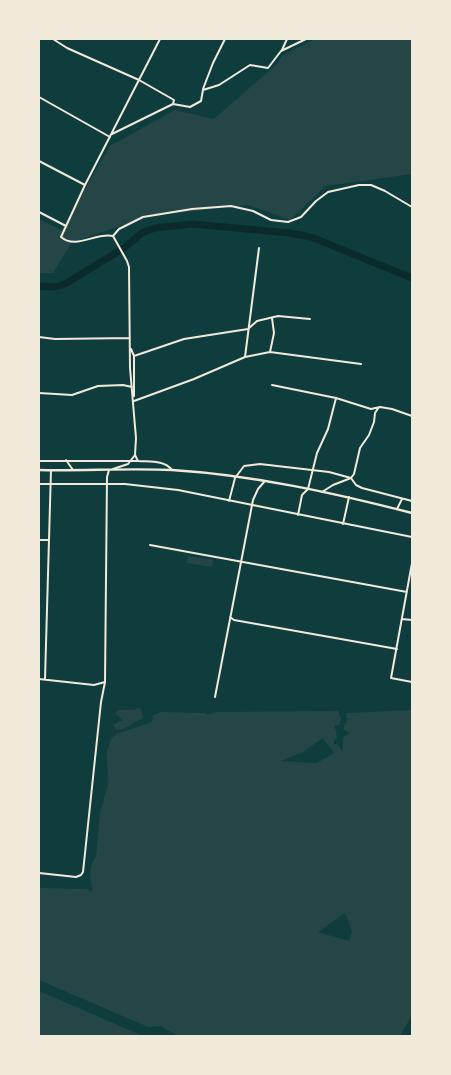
<!DOCTYPE html>
<style>
body{margin:0}
#map{position:relative;width:451px;height:1075px;overflow:hidden;background:#0f3d3e;font-family:"DM Sans",sans-serif}
canvas{display:block}
.frame{position:absolute;inset:0;border:40px solid #f1e9da;pointer-events:none}
</style>
<div id="map">
<canvas width="451" height="1075"></canvas>
<div class="frame"></div>
</div>
<script>
const g = document.querySelector('canvas').getContext('2d');
g.lineJoin = 'round';
function fill(path, color) {
  g.fillStyle = color;
  g.fill(path, 'evenodd');
}
function strokePath(path, color, width, dash) {
  g.strokeStyle = color;
  g.lineWidth = width;
  g.lineCap = dash ? 'butt' : 'round';
  g.setLineDash(dash || []);
  g.stroke(path);
}
fill(new Path2D(`
 M315,39H412V174L326,186L290,220L248,205L150,216L72,242L53,273H39V219L61,230L110,146L175,110L214,119L277,64L282,56Z
 M188,556L213,560L212,567L187,563Z
 M138,708L141,709L143,717L142,719C131,722 131,728 117,730L113,725L121,721L122,719L115,714L118,710H134Z
 M412,710V1015L400,1036H178L161,1026L148,1027L39,980V888L87,889L91,892L93,889C89,880 89,865 96,857L100,813L108,784L107,752L111,739L116,734L152,722L153,715L161,712L205,713L207,715L216,712L338,711L341,720L339,725H335L334,727L336,730L337,739L334,740V744H337L342,751L343,747V738L349,733L344,729V725L347,722L346,713ZM323,738L334,753L317,763L281,761L303,752ZM345,913L352,931L349,941L318,932Z
 M39,991L143,1036H39Z`), '#244646');
strokePath(new Path2D(`
 M39,286L55,287L65,284L124,248L142,233L155,228L193,224L289,233L311,237L412,278`), '#0a2a2b', 7);
strokePath(new Path2D(`
 M53,39L67,48L139,80L174,100L173,104
 M282,50L287,39
 M203,89L213,63L225,39
 M39,97L110,137
 M112,134L173,104L190,107L201,101L203,90L219,85L250,65L268,68L281,51L306,39
 M39,161L85,185
 M39,212L66,226
 M113,236L119,229L143,217L192,209L231,206L253,211L271,220L288,222L301,217L316,201L328,192L359,185H371L385,191L412,207
 M113,236C96,232 76,250 61,237L85,185L160,39
 M113,236L127,261L129,267L130,368L136,438L135,455L138,461C150,462 164,460 172,470
 M39,337L55,339L130,338
 M131,349L134,356V396
 M270,352L274,333L272,318
 M134,356L184,339L248,329L257,321L278,316L310,319
 M245,357L259,248
 M272,385L336,398L371,409L380,407L392,409L412,416
 M39,393L72,395L98,386L123,385L132,387
 M134,401L194,379L245,357L270,352L361,364
 M66,460L73,470
 M39,461H138
 M113,469L128,464L135,455
 M39,484H125L178,490L412,537
 M322,492L333,485L351,478L354,474L360,448L369,435L374,422L375,413L379,407
 M229,501L235,478L244,466L260,464L329,472L351,478L356,485L362,488L412,501
 M397,509L402,499
 M298,515L302,495L308,489L317,453L328,429L336,398
 M343,524L349,497
 M39,540H49
 M150,545L407,592
 M412,563L391,678L412,682
 M230,617L234,620L397,649
 M402,619L412,620
 M39,679L94,685L105,682
 M45,679L51,470
 M215,697L253,500L258,489L264,482
 M39,873L76,877L81,875L83,872L101,702L105,682L107,477L109,470`), '#f1e9da', 2);
strokePath(new Path2D(`
 M39,470C83,471 128,468 172,470C253,475 334,493 412,513`), '#f1e9da', 2.5);
</script>
